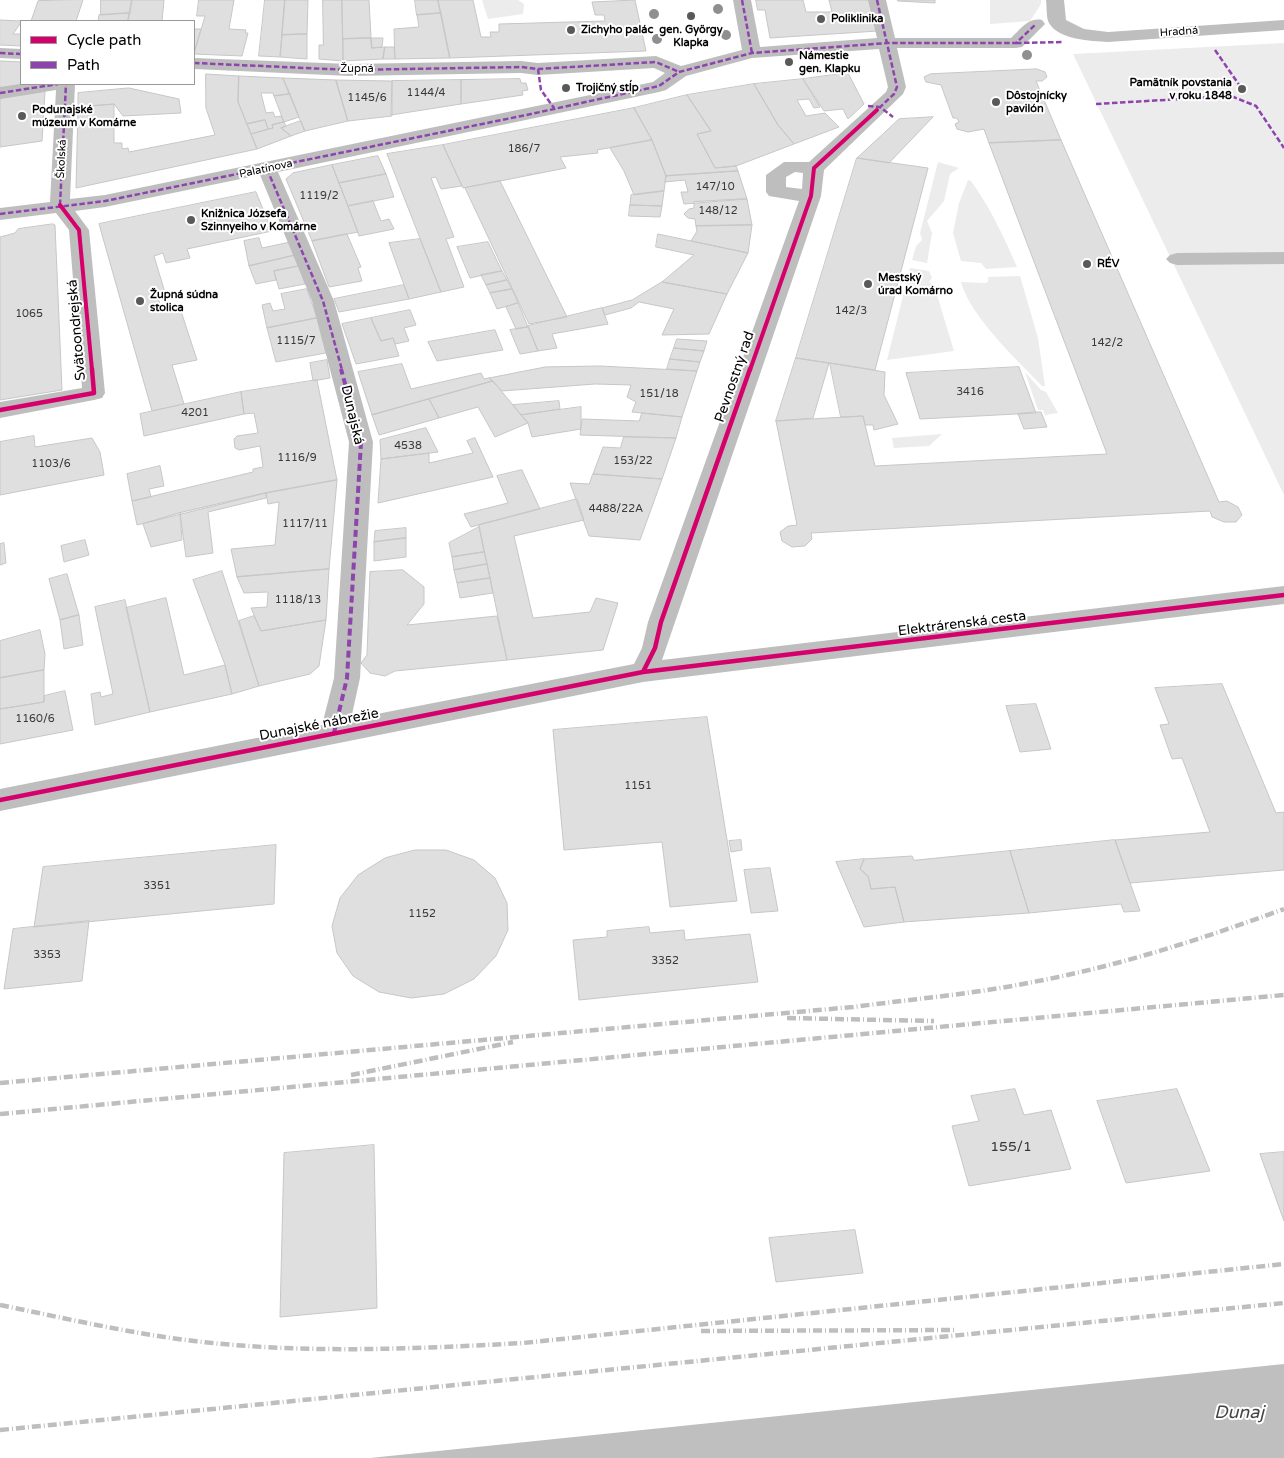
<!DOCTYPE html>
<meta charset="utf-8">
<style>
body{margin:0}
#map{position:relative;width:1284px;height:1458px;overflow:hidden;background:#fff;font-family:"Varela Round",sans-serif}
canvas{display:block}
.legend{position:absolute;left:20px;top:20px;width:175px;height:65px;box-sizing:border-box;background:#fff;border:1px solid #999;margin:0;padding:6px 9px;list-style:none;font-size:15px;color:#000}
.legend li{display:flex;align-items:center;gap:10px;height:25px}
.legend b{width:25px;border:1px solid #999}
</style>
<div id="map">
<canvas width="1284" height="1458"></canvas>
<ul class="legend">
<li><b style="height:6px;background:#d6006c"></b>Cycle path</li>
<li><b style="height:6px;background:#8e44ad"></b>Path</li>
</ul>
</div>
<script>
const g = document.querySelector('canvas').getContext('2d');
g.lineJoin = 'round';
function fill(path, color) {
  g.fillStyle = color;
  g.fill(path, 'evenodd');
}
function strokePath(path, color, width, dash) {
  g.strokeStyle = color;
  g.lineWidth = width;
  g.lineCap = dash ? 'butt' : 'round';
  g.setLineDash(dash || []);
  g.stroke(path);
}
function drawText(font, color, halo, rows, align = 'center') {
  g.font = font + ' "Varela Round",sans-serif';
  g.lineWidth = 4;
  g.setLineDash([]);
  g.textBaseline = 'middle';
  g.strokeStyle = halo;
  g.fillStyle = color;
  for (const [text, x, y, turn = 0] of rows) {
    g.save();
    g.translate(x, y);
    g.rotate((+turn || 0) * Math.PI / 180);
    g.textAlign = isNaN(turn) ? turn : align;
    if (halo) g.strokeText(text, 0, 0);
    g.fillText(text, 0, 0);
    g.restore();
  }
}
fill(new Path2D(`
 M482,0H518L524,4L523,14L488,19Z
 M990,0H1041V4L1030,21L990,24Z
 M1284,43V495L1073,54Z
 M938,162L959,168L950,174L944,201L927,221L932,233L927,263L912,260L916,246L922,240L920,233Z
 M968,180L971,181C990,207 1004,237 1017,267L986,269L981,263L961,261L953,233L959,203Z
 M910,268L929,271L932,278L929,282L934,285L954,351L887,360Z
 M1020,276L1038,338L1045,386H1042C1017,360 970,316 961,282L985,283L988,282V277Z
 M1025,372L1041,390L1046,392L1058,413L1045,415L1043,410H1038Z
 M942,434L929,446L894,448L892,438Z`), '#ececec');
fill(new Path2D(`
 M1284,1364V1458H370Z`), '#bfbfbf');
const building = new Path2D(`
 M83,0L76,21H22H31L38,1Z
 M101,0H132L130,13L101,15Z
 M132,0H164L162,21H128Z
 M199,0H234L229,29L246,30L245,33H248L242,56L194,54L205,16H197Z
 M265,0H285L280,57L259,56Z
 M285,0H308L307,34L282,35Z
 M323,0H342L343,61L319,59V45H323Z
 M342,0H369L371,38L343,39Z
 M415,0H438L441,13L417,15Z
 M438,0H473L481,37H491L490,32H499V24L605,21L604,15H595L592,2L635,0L646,51L450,58Z
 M756,0H803L806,12H832L829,0H869L878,31L770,38L765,10H758Z
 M898,0H935V3L898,1Z
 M130,13L128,21H98L99,15Z
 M441,13L450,58L395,59L394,29L419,27L417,15Z
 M0,20L22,21L13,34H21V46L0,45Z
 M194,29H201L194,52Z
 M307,34V59L280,57L282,35Z
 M371,38L372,48L385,47L383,59L343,61V39Z
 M371,38H383L382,47L372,48Z
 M385,47H394L395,59H383Z
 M0,61L21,62V84L0,88Z
 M1037,69L1045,72L1047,77L1042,81H1036L1061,140L989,143L984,129L968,132L957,129L955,124L959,122L957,118H953L941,85L926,82L924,77L930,74Z
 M848,73L864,104L848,119L843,109L824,111L803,79Z
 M206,74L239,76L238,102L257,149L76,188L78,107L114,104V143H122V149L128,148L129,152L215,135L206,108Z
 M239,76L283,78L290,94L274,96L273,93H261L266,113L273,112L275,117L281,116L284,122L272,125L273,128L268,129L265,120L247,124L238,102Z
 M283,78L336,80L348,121L305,131Z
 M520,79L521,83H526L528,90L522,91L523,95L461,104V80Z
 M803,79L820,107L814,108L809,99L797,100L806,116L825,113L839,127L794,144L778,125L754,84Z
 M336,80L392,81V116L348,121Z
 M461,80V104L391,115L392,81Z
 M754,84L778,125L794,144L736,166L715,168L697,134L711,131L687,95Z
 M129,88L179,99L181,113L123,116L114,104L78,107V93Z
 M45,92L42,141L0,147V99Z
 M290,94L299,117L284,122L274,96Z
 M687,95L711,131L697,134L715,168L736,166L738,171L666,176L652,140L634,108Z
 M634,108L652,140L597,150L598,153L560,157L566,168L500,181L463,188L443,145Z
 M933,117L889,163L857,158L899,119Z
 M265,120L268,129L251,134L247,124Z
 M301,121L305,131L291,136L281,128Z
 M284,122L286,126L281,128L291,136L257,149L251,134L273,128L272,125Z
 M652,140L666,176L664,191L634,195L624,171L610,148Z
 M1061,140L1219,502L1227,501L1238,507L1242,515L1236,522H1224L1212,517L1210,511L811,533L812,539L805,546L792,547L782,541L780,532L788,526L797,525L776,421L863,416L875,466L1107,454L989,143Z
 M443,145L462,186L441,189L436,177L431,178L454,237L446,239L464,287L441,292L387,154Z
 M378,156L386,174L339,183L332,165Z
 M857,158L928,168L875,370L796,358Z
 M332,165L358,232L312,241L286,179L293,173Z
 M738,171L747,199L684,204L681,192H688L685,180L665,182L666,176Z
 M386,174L394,197L348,206L339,183Z
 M500,181L567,317L529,324L465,188Z
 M664,191L662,206L630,205L631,195Z
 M256,192L272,231L187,249L190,258L166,263L163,253L154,256L166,296L158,298L160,304L155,306L157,310L179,305L197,360L172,365L184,404L152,411L99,224Z
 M747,199L752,225L696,226L695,219L688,218L684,214L689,209L694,208V202Z
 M373,201L381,221L389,219L394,229L359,236L348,206Z
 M630,205L662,206L660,217L629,216Z
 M53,224L55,225L62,390L0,400V237L15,233L18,229Z
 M752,225L748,253L691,241L697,231L696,226Z
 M347,234L361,267L358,268L362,281L329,287L312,241Z
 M658,234L748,253L727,294L662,282L694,255L656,247Z
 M259,238L262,248L290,242L296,255L249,266L244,241Z
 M420,239L441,292L409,299L389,243Z
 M488,242L502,271L470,278L457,247Z
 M296,255L299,266L274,271L276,280L256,284L249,266Z
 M299,266L305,284L279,289L274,271Z
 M502,271L507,280L486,285L481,275Z
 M507,280L512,289L490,293L486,285Z
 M662,282L727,294L709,334L662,335L674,309L639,302L631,308L605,315L602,308L632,300Z
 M404,285L409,299L339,312L334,299Z
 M307,289L317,318L267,328L262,305L270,303L273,311L285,309L281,294Z
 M512,289L518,303L497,309L490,293Z
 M518,303L528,327L516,329L506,307Z
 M602,308L608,324L552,334L557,348L538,351L528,326Z
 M410,310L416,325L404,328L409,341L395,344L393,338L381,341L371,318Z
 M317,318L326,353L276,362L267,328Z
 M371,318L381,341L393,338L399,356L356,364L342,324Z
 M528,327L538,351L520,354L510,330Z
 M495,330L503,350L437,361L428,342Z
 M677,339L707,341L704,351L674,348Z
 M674,348L704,351L700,362L670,359Z
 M796,358L829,363L813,418L776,421Z
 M670,359L700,362L697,371L667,369Z
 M327,360L330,378L313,381L310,363Z
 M830,363L885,372L884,395L898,424L874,430L873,425H865L863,416L841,417Z
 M402,364L411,389L481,373L484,379L489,378L493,381L372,415L358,372Z
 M600,366L697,371L682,417L632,412L636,402L627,397L631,385L595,384L502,391L489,378L545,367Z
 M1019,367L1036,413L920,419L906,373Z
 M317,380L337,480L266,493L137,525L132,501L253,472V469L263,467L260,446L239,450L235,448L234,439L237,436L258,433L254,413L244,414L241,392Z
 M493,381L528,423L495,437L478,407L439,418L429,399Z
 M241,392L244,414L144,436L140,414Z
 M429,399L439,418L379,435L372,415Z
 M559,401L560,409L521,415L513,405Z
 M581,407V429L532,437L528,423L521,415Z
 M1035,412H1041L1047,427L1024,429L1018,414Z
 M642,413L682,417L676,438L580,435L582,419L639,421Z
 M426,428L438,452L381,459L380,440Z
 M34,436L35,447L92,438L100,452L104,475L0,495V442Z
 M624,437L676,438L662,479L593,474L603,447L620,448Z
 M475,438L493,477L378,503L381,459L429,453V463L473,453L467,441Z
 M160,466L164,486L149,489L151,497L132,501L127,474Z
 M522,470L540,509L471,527L464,514L508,503L497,476Z
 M593,474L662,479L640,540L589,536L570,483L589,484Z
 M337,480L329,569L237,577L231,549L275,545L279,502L268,504L266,493Z
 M266,493V498L208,512L213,553L186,557L180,513Z
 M577,499L584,520L514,536L533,618L590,612L596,598L618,603L603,650L507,660L479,525Z
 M180,513L182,540L151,547L143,524Z
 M479,527L484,552L452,557L449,543Z
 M406,528V538L374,542L375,531Z
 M406,538V557L374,561V542Z
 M85,540L89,555L64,562L61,546Z
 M4,543L6,563L0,565V544Z
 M484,552L487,564L454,570L452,557Z
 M487,564L490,578L457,583L454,570Z
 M329,569L326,620L261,631L251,608L267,607L268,592L244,593L237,577Z
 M403,570L424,587V604L407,625L497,616L507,660L395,671L385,676L370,673L361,663L367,655L370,572Z
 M222,571L259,686L232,694L225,665L193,580Z
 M67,574L79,615L60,620L49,579Z
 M490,578L493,593L460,598L457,583Z
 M166,598L184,675L225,665L232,694L150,712L126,608Z
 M125,600L150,712L95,725L91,694L100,692L101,697L113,694L95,607Z
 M79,615L83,645L64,649L60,620Z
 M254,616L261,631L326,620L319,666L310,674L259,686L239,621Z
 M40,630L45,654L44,670L0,678V641Z
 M44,670V702L0,709V678Z
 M1222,684L1276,813L1284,812V870L1130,883L1115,840L1210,832L1182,758L1172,759L1160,725L1169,724L1155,688Z
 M65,691L73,730L0,744V709L44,702V696Z
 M1036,704L1051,749L1020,752L1006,706Z
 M707,717L737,901L670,907L662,842L564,850L553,730Z
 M741,840L742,850L731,852L729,841Z
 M1115,840L1140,911L1124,912L1121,904L1029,913L1010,851Z
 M276,845L274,904L34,927L43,867Z
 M415,850H446L474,860L495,878L507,903L508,930L496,956L474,979L444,994L411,998L379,992L353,976L337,953L332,926L340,898L358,875L385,858Z
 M1010,851L1029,913L904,922L895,887L871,889L868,876L860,869L864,859L912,856L914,860Z
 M864,859L860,869L868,876L871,889L895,887L904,922L864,927L836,862Z
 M770,868L778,911L751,913L744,870Z
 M89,921L82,981L4,989L13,929Z
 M649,927L650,933L684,930L685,940L750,934L758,982L579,1000L573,940L607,937V931Z
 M1015,1089L1024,1115L1051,1110L1071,1169L969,1186L952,1126L979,1121L971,1096Z
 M1177,1089L1210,1171L1126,1183L1097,1101Z
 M374,1145L377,1308L280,1317L284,1153Z
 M1284,1152V1221L1260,1154Z
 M855,1230L863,1273L776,1282L769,1238Z`);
fill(building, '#dfdfdf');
strokePath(building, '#c7c7c7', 1);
fill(new Path2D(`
 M733,0H751L760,47L877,38L868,0H886L895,38H1011C1021,29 1028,17 1042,20L1045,24L1022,47L1016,48H897L906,87L903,94L824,170L821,196L662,660L1284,586V604L643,682L0,811V789L322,725L334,678L349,442L312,301L260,175L105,207L75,211L89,230L105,393L102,398L94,400L0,418V402L82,388L69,230L56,213L0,220V208L50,202L56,90L0,99V87L23,84H75L70,199L105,195L653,82L665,73L654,68L538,75L521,73L350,76L194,69V58L350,64L521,61L538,63L656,56L681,66L742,50ZM879,49L888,87L886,92L809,162H784L766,175V192L769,196L799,201L648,622L642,648L634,664L351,719L360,678L373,442L334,301L278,172L659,92L666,90L686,76L752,58ZM795,172L803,173L802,189L786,187V177Z
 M1046,0H1064L1066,20L1084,29L1108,32L1284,20V30L1108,42C1091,41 1059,40 1049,23C1046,18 1047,7 1046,0Z
 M0,48L21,49V59L0,58Z
 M1284,252V264L1177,265L1170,263L1166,259L1170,255L1177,253Z`), '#bebebe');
strokePath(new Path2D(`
 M787,1018L934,1021
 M351,1075L513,1042
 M0,1083L853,1007C913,999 974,994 1033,982C1119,966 1202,939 1284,909
 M0,1114L1284,995
 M0,1305C64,1318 128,1333 194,1341C303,1354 414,1349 523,1343L1284,1264
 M701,1331L954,1330
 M0,1430L1284,1303`), '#bebebe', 4.5, [9, 3, 1, 3]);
strokePath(new Path2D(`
 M742,0L752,53
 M877,0L897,87L894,94L877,110
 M1016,43L1064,42
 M1215,50L1242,89
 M0,53L21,54
 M194,63L350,70L521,67L538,69L656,62L679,72
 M538,69L541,90L554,108
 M0,93L58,84
 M1096,104L1231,96L1256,106L1284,148
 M868,106L880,107L893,117
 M267,169L323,301L342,370
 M60,205L66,84
 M0,214L105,201L531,114L659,86L679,72L752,53L888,43H1016L1036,24`), '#8e44ad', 2.5, [5.5, 2.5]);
strokePath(new Path2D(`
 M334,733L347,678L361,442L341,369`), '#8e44ad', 4, [7, 4]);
strokePath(new Path2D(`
 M60,205L79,230L92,370
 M750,370L811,196L814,168L877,110`), '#d6006c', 4);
strokePath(new Path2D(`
 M0,410L94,393L92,369
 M643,672L655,648L661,622L750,369
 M0,800L643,672L1284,595`), '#d6006c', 4.5);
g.fillStyle = '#8f8f8f';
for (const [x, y] of [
 [718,9],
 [654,14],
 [726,35],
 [657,39],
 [1027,55]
]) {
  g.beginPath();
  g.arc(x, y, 5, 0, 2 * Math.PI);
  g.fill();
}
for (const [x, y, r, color] of [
 [691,16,5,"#595959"],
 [821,19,5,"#595959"],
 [571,30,5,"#595959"],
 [789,62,5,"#595959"],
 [566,88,5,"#595959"],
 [1242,89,5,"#595959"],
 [996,102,5,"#595959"],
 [22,116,5,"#595959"],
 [191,220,5,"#595959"],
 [1087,264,5,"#595959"],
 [868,284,5,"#595959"],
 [140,301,5,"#595959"]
]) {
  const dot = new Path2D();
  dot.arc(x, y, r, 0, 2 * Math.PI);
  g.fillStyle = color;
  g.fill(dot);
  strokePath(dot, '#fff', 2);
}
drawText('bold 11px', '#000', '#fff', [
 ["Poliklinika",831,19],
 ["Zichyho palác",581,30],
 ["gen. György",691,30,"center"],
 ["Klapka",691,43,"center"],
 ["Námestie",799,56],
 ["gen. Klapku",799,69],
 ["Pamätník povstania",1232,83,"right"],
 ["v roku 1848",1232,96,"right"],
 ["Trojičný stĺp",576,88],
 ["Dôstojnícky",1006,96],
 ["pavilón",1006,109],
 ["Podunajské",32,110],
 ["múzeum v Komárne",32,123],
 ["Knižnica Józsefa",201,214],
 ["Szinnyeiho v Komárne",201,227],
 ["RÉV",1097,264],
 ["Mestský",878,278],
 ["úrad Komárno",878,291],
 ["Župná súdna",150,295],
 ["stolica",150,308]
], 'left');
drawText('11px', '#000', '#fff', [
 ["Hradná",1179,32,-4],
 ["Župná",357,69],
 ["Školská",62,159,-87],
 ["Palatínova",266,169,-12]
]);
drawText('11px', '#383838', null, [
 ["1144/4",426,93],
 ["1145/6",367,98],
 ["186/7",524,149],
 ["147/10",715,187],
 ["1119/2",319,196],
 ["148/12",718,211],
 ["142/3",851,311],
 ["1065",29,314],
 ["1115/7",296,341],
 ["142/2",1107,343],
 ["3416",970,392],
 ["151/18",659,394],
 ["4201",195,413],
 ["4538",408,446],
 ["1116/9",297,458],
 ["153/22",633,461],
 ["1103/6",51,464],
 ["4488/22A",616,509],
 ["1117/11",305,524],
 ["1118/13",298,600],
 ["1160/6",35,719],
 ["1151",638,786],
 ["3351",157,886],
 ["1152",422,914],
 ["3353",47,955],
 ["3352",665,961]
]);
drawText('14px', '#000', '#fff', [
 ["Svätoondrejská",77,330,-95],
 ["Pevnostný rad",735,377,-71],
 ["Dunajská",352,415,77],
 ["Elektrárenská cesta",962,624,-7],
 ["Dunajské nábrežie",319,725,-11]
]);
drawText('14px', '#383838', null, [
 ["155/1",1011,1147]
]);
drawText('italic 18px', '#444', '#fff', [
 ["Dunaj",1239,1413]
]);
</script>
